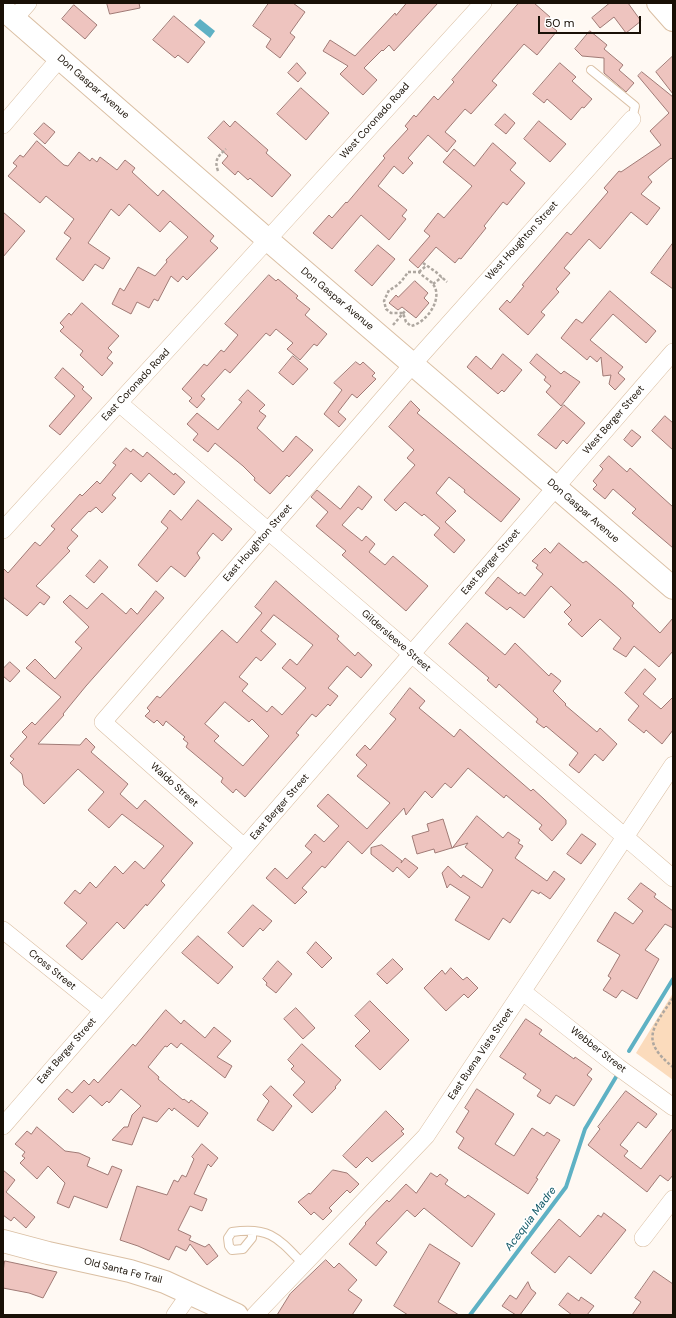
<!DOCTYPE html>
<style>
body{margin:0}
#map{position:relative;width:676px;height:1318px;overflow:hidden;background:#fff9f3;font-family:"DM Sans",sans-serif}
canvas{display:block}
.frame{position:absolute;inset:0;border:4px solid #191006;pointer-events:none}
.scale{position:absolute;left:538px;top:16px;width:103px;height:18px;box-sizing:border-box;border:2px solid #191006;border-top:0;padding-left:5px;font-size:12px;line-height:14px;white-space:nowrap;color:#191006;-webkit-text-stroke:3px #fff;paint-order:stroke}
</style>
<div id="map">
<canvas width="676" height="1318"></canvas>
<div class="frame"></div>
<div class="scale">50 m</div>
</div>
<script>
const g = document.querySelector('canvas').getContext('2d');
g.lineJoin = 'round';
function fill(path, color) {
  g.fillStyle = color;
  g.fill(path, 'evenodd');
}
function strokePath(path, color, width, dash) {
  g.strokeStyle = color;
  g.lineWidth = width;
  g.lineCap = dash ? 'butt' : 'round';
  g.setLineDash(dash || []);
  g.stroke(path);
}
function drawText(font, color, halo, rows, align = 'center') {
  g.font = font + ' "DM Sans",sans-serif';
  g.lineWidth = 3.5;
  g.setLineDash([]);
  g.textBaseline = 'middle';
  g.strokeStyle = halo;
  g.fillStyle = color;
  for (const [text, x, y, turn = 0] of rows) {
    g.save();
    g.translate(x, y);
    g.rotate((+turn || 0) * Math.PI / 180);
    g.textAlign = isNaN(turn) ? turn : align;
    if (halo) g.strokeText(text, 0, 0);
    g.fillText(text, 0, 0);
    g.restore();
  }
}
fill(new Path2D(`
 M673,993V1080L636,1053Z`), '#fbdbbc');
fill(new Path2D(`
 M200,19L215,31L210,38L194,25Z`), '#5eb1c4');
strokePath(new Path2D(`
 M629,1051L673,979
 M470,1315L566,1187L585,1129L619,1072`), '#5eb1c4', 4);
const building = new Path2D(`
 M107,3H139L140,8L110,14Z
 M269,3H293L305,12L290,33L295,37L280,58L266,47L271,39L253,26Z
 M407,3H438L394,51L389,45L383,51L382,50L364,68L377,80L363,95L340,74L348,66L323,51L330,40L355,56L395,13L396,15Z
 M519,3H534L550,17L546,22L557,31L537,55L524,44L492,81L497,85L471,114L465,109L445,132L456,141L447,152L428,135L408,158L413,163L403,174L394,166L378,186L407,210L402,216L406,219L389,240L361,215L332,249L313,233L329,215L332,218L346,202L347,203L385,158L383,156L408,129L405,126L414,115L416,117L434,96L438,100L454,82L452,80Z
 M610,3H628L641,21L626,33L614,17L600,28L592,18Z
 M74,5L97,25L85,39L62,19Z
 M174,16L205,42L188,63L178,55L175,58L153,40Z
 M590,31L607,45L604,49L623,65L619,70L634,83L626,92L604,73V58L582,56L575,49Z
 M673,56V94L656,72Z
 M297,63L306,73L298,82L288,73Z
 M560,63L576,77L572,81L592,99L584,108L582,107L571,120L547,99L544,103L533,94Z
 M642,72L673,97V160L671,158L648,177L652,182L641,194L660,208L647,225L631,212L600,249L589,239L564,268L570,273L556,289L559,292L541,312L545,315L528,335L499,309L507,300L510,303L524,286L522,285L567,232L571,235L608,192L604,188L619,171L621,172L661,145L650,131L669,113L638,76Z
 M301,88L329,113L306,140L277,114Z
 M505,114L515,123L506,134L495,125Z
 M224,121L230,127L235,121L268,150L266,153L291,175L272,197L250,178L248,180L238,171L235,175L222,163L228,156L208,138Z
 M539,121L566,144L550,162L524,139Z
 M44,123L55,132L45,144L34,134Z
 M37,141L64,165L68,166L79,152L90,161L92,158L97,162L100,157L117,170L125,160L135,168L132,172L158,196L163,190L214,236L210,241L218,248L187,280L183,276L178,282L171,276L158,301L154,299L149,308L137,302L131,314L112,304L120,288L124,291L138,267L155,276L167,262L166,260L188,237L170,221L160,232L129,204L119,216L111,209L88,243L110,258L103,269L95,264L83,281L56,259L71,238L64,233L74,219L46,196L40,203L8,176L17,166L13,163L20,155L23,157Z
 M493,143L516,163L510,170L525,183L507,205L503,202L484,226L486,228L461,259L459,258L455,263L436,247L418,268L409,260L430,236L424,231L438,213L444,218L472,186L443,162L454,149L474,166Z
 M3,212L25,231L3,257Z
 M673,243V289L651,273Z
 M378,245L395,259L372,286L355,271Z
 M269,275L276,281L278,279L298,296L296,298L310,309L305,315L327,334L317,346L314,344L300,360L287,349L293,343L276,329L270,336L266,333L230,373L225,369L201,396L205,399L197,408L189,401L192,398L182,389L204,364L207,366L221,350L224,352L238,335L225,324Z
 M415,281L428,293L424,298L429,303L416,318L402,307L398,310L389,303L396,295L398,297Z
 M610,291L656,331L646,343L613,314L590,340L623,367L618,373L625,379L615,390L609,384L611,375L603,376L601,357L597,362L590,356L587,360L561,338L576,319L582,323Z
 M82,303L119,336L108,348L112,352L107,358L113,363L102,376L80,355L83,351L60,331L64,327L60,323L69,313L71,315Z
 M503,354L522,370L504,392L502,390L498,394L467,367L476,356L491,369Z
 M537,354L561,374L564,371L580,382L561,406L546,392L551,386L544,380L546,377L530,363Z
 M293,356L308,369L293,385L279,373Z
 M356,362L360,365L363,362L375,373L372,376L376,379L357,398L352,394L338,412L346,419L339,427L324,414L342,390L334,383Z
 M63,368L84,387L82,389L92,398L60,435L49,426L75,396L55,378Z
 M248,390L265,405L259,411L266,416L257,428L283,452L296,436L313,450L289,477L287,475L270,494L254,480L255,478L243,466L215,443L208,452L193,440L198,434L187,424L197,413L218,430L242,402L239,400Z
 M411,401L420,410L417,413L520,499L501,522L464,492L465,490L449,477L436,493L456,511L445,522L465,540L454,553L434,535L440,528L424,514L422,516L405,502L396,511L384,500L415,465L407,458L414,450L389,427Z
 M564,405L585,423L567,444L563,440L556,449L538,435Z
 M665,416L673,423V450L652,431Z
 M632,430L641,437L632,447L624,440Z
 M126,448L131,452L133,449L143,457L147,452L174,475L175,473L185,482L174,495L149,473L141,482L131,473L112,495L116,498L102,513L96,507L90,512L89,511L71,530L78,536L67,548L70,551L36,586L50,597L44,605L40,602L27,616L3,597V568L8,573L35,542L40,546L55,529L51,526L80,494L82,496L97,481L100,484L116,465L113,463Z
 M609,456L627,472L630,468L673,507V548L632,513L636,509L613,489L605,499L593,489L597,485L593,481L603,469L600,466Z
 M359,486L372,497L362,510L358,507L342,525L362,541L366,536L375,544L369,552L385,565L393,556L428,586L406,611L342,555L346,551L316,526L328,512L311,497L317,490L340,509Z
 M198,500L232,529L222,541L213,533L197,553L200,558L185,577L171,566L157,582L138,565L168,528L161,522L170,510L181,520Z
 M559,543L583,563L586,561L621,591L634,603L632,606L660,633L673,618V651L659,667L634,646L626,657L613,649L621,638L600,619L582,637L568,624L572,620L564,612L571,605L551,586L524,618L510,607L507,610L485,593L498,577L519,594L520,592L525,596L543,574L536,568L538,565L532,561L545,548L550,553Z
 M100,560L108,567L94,583L86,576Z
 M276,581L339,636L337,639L355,656L358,652L372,665L361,678L347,666L328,688L338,696L330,706L328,704L316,717L312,714L296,733L299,735L245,797L236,789L233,793L221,782L223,778L186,747L188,743L183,739L185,737L166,721L163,726L157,720L154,723L145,716L150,711L147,708L157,696L160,698L222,630L237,643L262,613L255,607ZM274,615L313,645L297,665L290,659L282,668L306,688L282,715L272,706L267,712L242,691L248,684L239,677L256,657L261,661L276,644L261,631ZM225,702L249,722L252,719L269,736L243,766L214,741L219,736L205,724Z
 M156,591L164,598L86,686L63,714L64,715L38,744L80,745L86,738L95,747L91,752L128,784L120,794L137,809L145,800L193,843L161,881L165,885L147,906L146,904L124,929L117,922L82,960L66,946L87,923L64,903L75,890L80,894L90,882L96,888L115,866L123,874L135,861L144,869L164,846L122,814L109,828L88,810L104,792L78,769L44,804L24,785L22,774L10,763L14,759L10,756L27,737L22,732L32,722L35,725L61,697L26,668L35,659L55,679L82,648L75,642L89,627L63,602L70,595L87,609L102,593L126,614L131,608L137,614Z
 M467,623L505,655L515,643L549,676L551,673L561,681L553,691L566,704L565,705L597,732L600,728L617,744L603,761L595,754L579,773L569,765L578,753L546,726L544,728L536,722L538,719L499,684L496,688L487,680L489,678L449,644Z
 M10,662L20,671L10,682L3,676V669Z
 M645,669L656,679L643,694L661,709L673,697V730L662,744L646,730L644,733L628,720L639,706L625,693Z
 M410,688L425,701L419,708L454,737L460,729L531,791L533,789L544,799L566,820V824L552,841L539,829L542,825L506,795L504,798L468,768L451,788L445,783L432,798L425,791L406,815L404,808L362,854L348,841L325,868L322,866L302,888L307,892L295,904L266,878L275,868L287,879L312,852L305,846L315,834L324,842L339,826L317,806L328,794L367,829L390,803L357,776L367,765L356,755L365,745L370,750L396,719L390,714Z
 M477,816L503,838L508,832L520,840L518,843L523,846L515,858L547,881L554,871L565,879L550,899L540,892L539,894L532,890L510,923L503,918L489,940L455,920L470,897L450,884L447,888L442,873L448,866L461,878L463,875L482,888L493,870L465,847L468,843L435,853L434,849L417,854L412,836L429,831L427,824L443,819L452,848Z
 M582,834L596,844L581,864L567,854Z
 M382,845L402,861L401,863L405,858L418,868L409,878L397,867L393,872L371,854V848Z
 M641,883L656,894L654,897L673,911V928L665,924L645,950L659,959L637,999L622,990L616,998L603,990L611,978L608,976L620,955L597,941L615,912L633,924L643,911L628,899Z
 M253,905L272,921L263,931L260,928L243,947L228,933Z
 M198,936L233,967L218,984L182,953Z
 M316,942L332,958L322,968L307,953Z
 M393,959L403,969L387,984L377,974Z
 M278,961L292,974L276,993L266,985L267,983L263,979Z
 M451,968L463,980L467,977L478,988L468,998L464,994L446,1011L424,988L442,970L445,974Z
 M370,1001L409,1040L380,1070L355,1046L370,1031L355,1016Z
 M296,1008L315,1028L303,1039L284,1019Z
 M166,1010L181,1024L184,1020L205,1038L214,1027L231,1041L217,1057L232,1066L225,1078L181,1043L177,1048L171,1043L167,1047L165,1046L148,1067L159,1077L158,1079L183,1100L184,1099L189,1103L191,1100L208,1113L198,1127L174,1108L172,1111L169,1108L157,1122L143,1117L132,1145L112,1140L124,1127H128L132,1115L141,1106L121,1089L109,1103L107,1101L102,1106L90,1095L73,1113L58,1099L67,1089L72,1093L84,1080L89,1085L94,1079L98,1083L133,1044L135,1046Z
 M526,1019L542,1030L539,1034L574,1059L575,1057L592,1069L587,1075L592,1079L574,1106L556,1095L550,1104L537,1096L541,1090L523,1078L526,1074L500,1057Z
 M302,1044L341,1080L335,1087L336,1088L312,1113L293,1095L305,1082L291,1069L294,1066L288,1060Z
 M271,1086L292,1106L273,1131L257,1120L269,1101L263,1095Z
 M477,1089L514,1114L495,1144L514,1156L532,1128L544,1136L547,1132L560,1140L536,1178L538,1179L528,1194L458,1148L464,1138L456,1132L469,1111L465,1108Z
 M626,1091L657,1114L646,1128L638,1122L620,1145L628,1151L624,1156L641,1169L673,1128V1175L668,1181L660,1175L647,1192L588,1145L600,1129L598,1127Z
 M386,1111L404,1129L401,1131L404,1134L372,1162L367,1157L356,1168L343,1156Z
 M37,1127L65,1151L79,1153L90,1158L87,1166L108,1175L112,1166L122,1170L107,1208L74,1196L69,1208L57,1203L65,1183L48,1166L37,1179L20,1163L25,1158L22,1156L25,1152L15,1144L27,1131L31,1134Z
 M202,1144L218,1158L211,1167L208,1164L194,1194L207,1199L202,1211L190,1206L178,1230L191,1236L189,1240L205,1247L209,1244L218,1256L207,1265L190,1244L186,1251L176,1246L169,1260L138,1246L120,1240L137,1186L167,1195L174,1180L178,1182L182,1175L186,1177L194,1159L192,1157Z
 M3,1170L15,1180L6,1192L35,1217L26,1228L14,1217L11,1221L3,1215Z
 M333,1170L347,1173L359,1184L350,1193L347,1190L329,1208L332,1211L323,1220L314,1212L311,1215L298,1202L309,1193L310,1194Z
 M431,1173L437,1177L440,1174L448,1180L445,1184L465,1198L468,1195L495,1214L472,1247L424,1208L415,1217L407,1210L376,1243L387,1252L376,1266L349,1244L366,1224L365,1223L387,1200L389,1202L406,1184L416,1193Z
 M604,1213L626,1230L591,1274L569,1256L555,1273L531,1253L559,1219L580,1237L598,1215L601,1217Z
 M430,1244L460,1263L438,1302L459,1315H408L394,1306Z
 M326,1260L334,1268L339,1263L357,1280L348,1290L362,1300L352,1315H277L290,1294Z
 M5,1261L57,1272L43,1298L29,1293L3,1288V1272Z
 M654,1271L673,1284V1315H632L641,1302L635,1298Z
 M528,1282L531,1289L536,1293L520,1315H516L502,1306L510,1295L516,1299Z
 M568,1293L579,1301L581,1297L594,1306L587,1315H572L559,1305Z`);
fill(building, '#eec4bf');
strokePath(building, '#a07a75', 1);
const lane = new Path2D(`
 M591,70L635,106L632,119
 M252,1231V1238L243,1249L232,1250L229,1246L228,1238L232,1232C270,1226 279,1239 303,1264`);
const street = new Path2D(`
 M14,19L28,3
 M3,125L60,58
 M119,403L673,878
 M3,530L483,3
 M244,847L103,722L413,364L632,119
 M3,930L102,1010
 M523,992L618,1067L673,1107
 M3,1126L673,352
 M643,1238L673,1199
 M175,1315L191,1292
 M255,1315L426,1136L673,765`);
const secondary = new Path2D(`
 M658,3L673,20
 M3,9L268,240L673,588
 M3,1241L48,1253L130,1271L165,1282L237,1315`);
strokePath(lane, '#dabfa3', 10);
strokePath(street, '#dabfa3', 18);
strokePath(secondary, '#dabfa3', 24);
strokePath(new Path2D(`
 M218,171C214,160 218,156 226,149
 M423,263L436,272L447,282
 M408,272H419C423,277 430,280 433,284C444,299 426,323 411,326L406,322L403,313H391L386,309L384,301L389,290C397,287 403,280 408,272Z
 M419,272L426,266
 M433,284L442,277
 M393,325L406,310
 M673,998C653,1028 639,1040 673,1067`), '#aea7a0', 2.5, [3, 2]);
strokePath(lane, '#fff', 8);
strokePath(street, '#fff', 17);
strokePath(secondary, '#fff', 22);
drawText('10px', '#191006', '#fff', [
 ["Don Gaspar Avenue",93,87,41],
 ["West Coronado Road",375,121,-48],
 ["West Houghton Street",522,241,-48],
 ["Don Gaspar Avenue",337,299,40],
 ["East Coronado Road",136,385,-47],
 ["West Berger Street",614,420,-49],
 ["Don Gaspar Avenue",583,511,41],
 ["East Houghton Street",258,543,-49],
 ["East Berger Street",491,562,-49],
 ["Gildersleeve Street",396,641,41],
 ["Waldo Street",174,785,42],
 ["East Berger Street",280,807,-49],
 ["Cross Street",52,970,39],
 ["Webber Street",598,1050,38],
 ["East Berger Street",67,1051,-49],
 ["East Buena Vista Street",481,1054,-56],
 ["Old Santa Fe Trail",123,1271,14]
]);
drawText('italic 11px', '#0c5563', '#fff', [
 ["Acequia Madre",531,1219,-53]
]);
</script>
